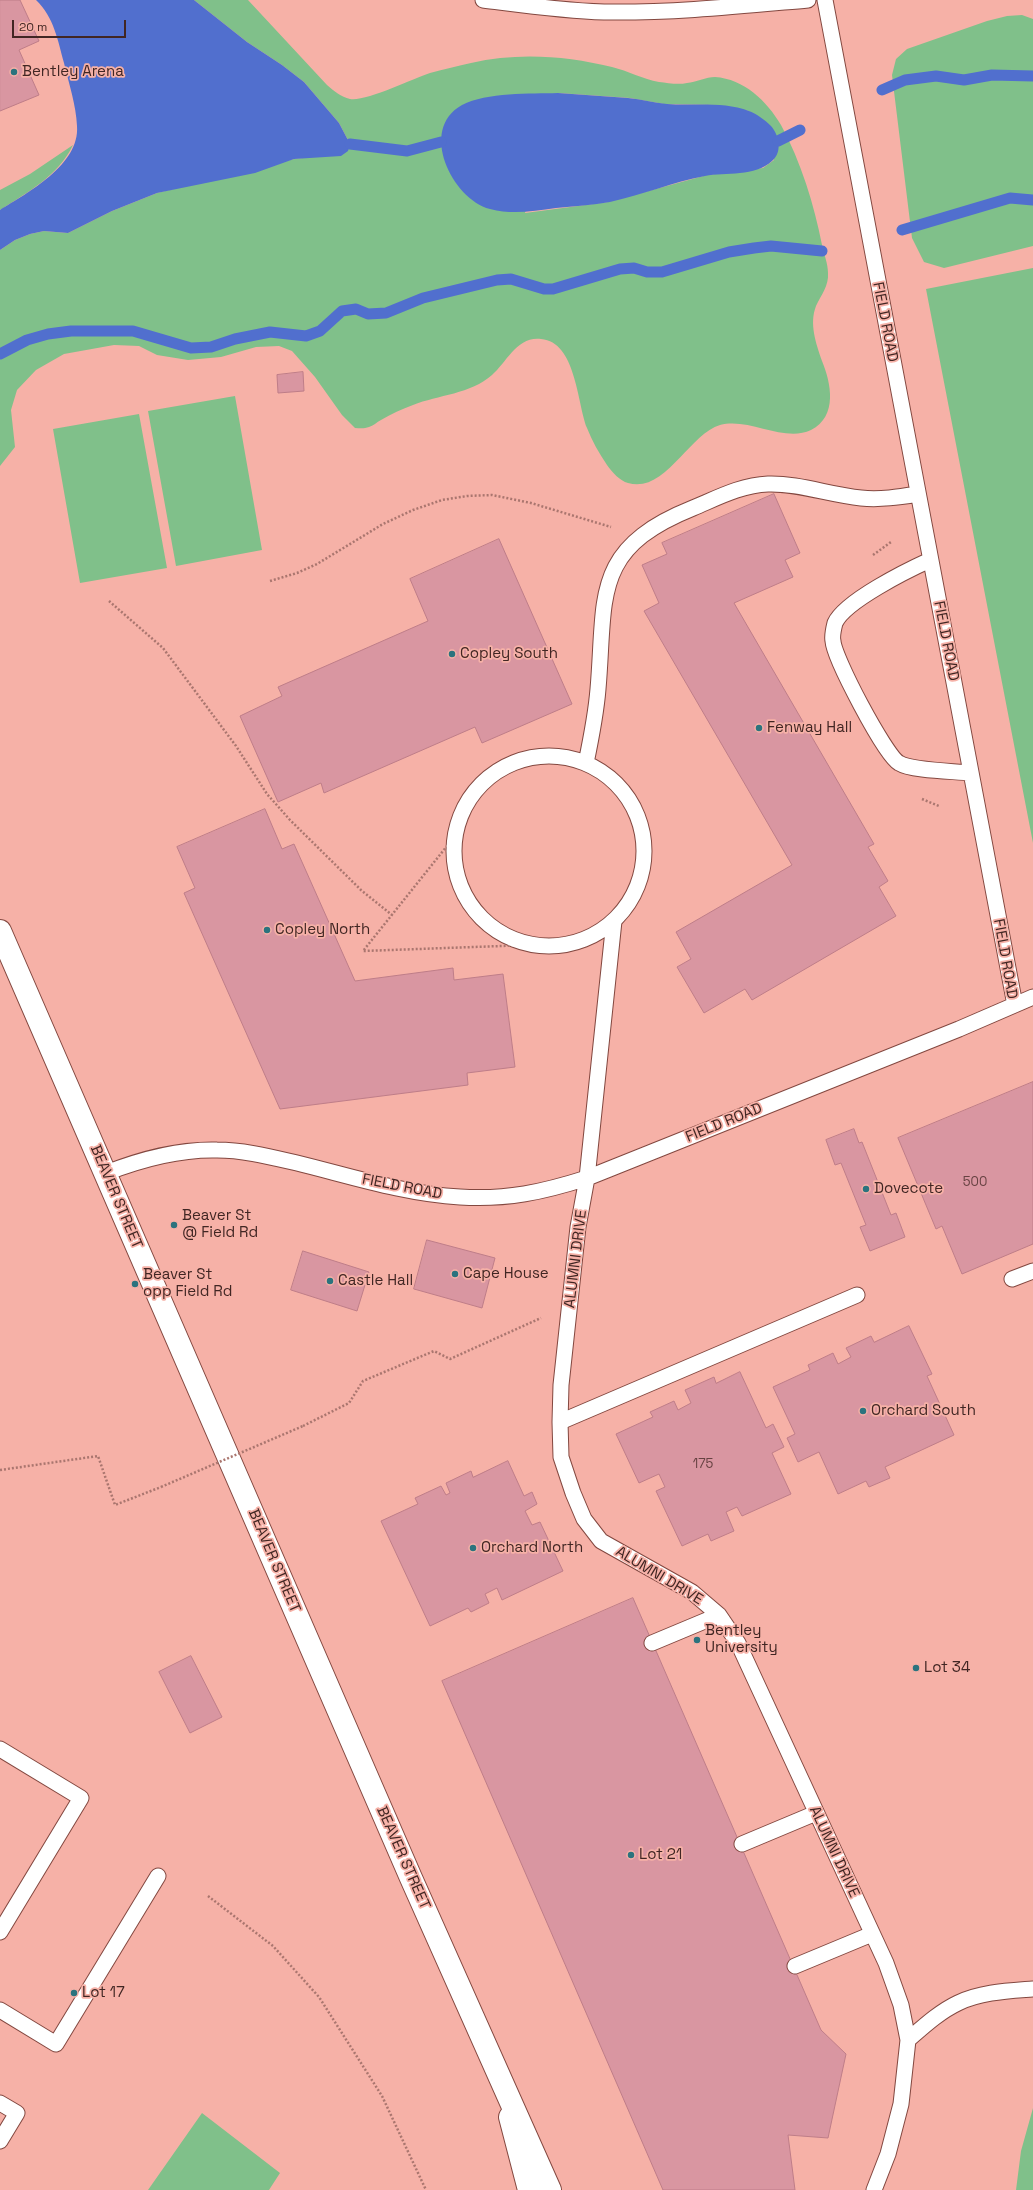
<!DOCTYPE html>
<style>
body{margin:0}
#map{position:relative;width:1033px;height:2190px;overflow:hidden;background:#f6b1a7;font-family:"Space Grotesk",sans-serif}
canvas{display:block}
.scale{position:absolute;left:12px;top:20px;width:114px;height:18px;box-sizing:border-box;border:2px solid #412623;border-top:0;padding-left:5px;font-size:12px;line-height:14px;white-space:nowrap;color:#412623;-webkit-text-stroke:3px #f6b1a7;paint-order:stroke}
</style>
<div id="map">
<canvas width="1033" height="2190"></canvas>
<div class="scale">20 m</div>
</div>
<script>
const g = document.querySelector('canvas').getContext('2d');
g.lineJoin = 'round';
function fill(path, color) {
  g.fillStyle = color;
  g.fill(path, 'evenodd');
}
function strokePath(path, color, width, dash) {
  g.strokeStyle = color;
  g.lineWidth = width;
  g.lineCap = dash ? 'butt' : 'round';
  g.setLineDash(dash || []);
  g.stroke(path);
}
function drawText(font, color, halo, rows, align = 'center') {
  g.font = font + ' "Space Grotesk",sans-serif';
  g.lineWidth = 3.5;
  g.setLineDash([]);
  g.textBaseline = 'middle';
  g.strokeStyle = halo;
  g.fillStyle = color;
  for (const [text, x, y, turn = 0] of rows) {
    g.save();
    g.translate(x, y);
    g.rotate((+turn || 0) * Math.PI / 180);
    g.textAlign = isNaN(turn) ? turn : align;
    if (halo) g.strokeText(text, 0, 0);
    g.fillText(text, 0, 0);
    g.restore();
  }
}
fill(new Path2D(`
 M194,0H248L327,85C334,91 341,97 350,99C365,102 412,79 430,73C444,69 458,66 471,63C518,52 567,56 612,67C628,71 643,79 659,82C668,83 678,85 687,83C696,82 706,77 715,77C744,79 767,101 781,125C801,162 814,204 822,245C824,254 828,264 828,273C829,286 821,295 816,306C809,324 816,343 822,361C831,383 838,416 811,430C784,443 749,417 720,425C689,434 665,494 628,483C620,481 612,472 607,465C599,453 592,441 587,428C577,402 576,342 541,339C517,336 507,362 492,375C471,394 438,395 413,405C402,409 391,414 381,420C377,422 373,426 369,427C364,429 359,428 355,428L342,415L315,377L292,351L279,346L256,347L221,357L188,360L157,355L139,346L114,345L64,354L36,370L17,390L11,410L15,447L0,466V250L15,240L30,234L44,231L68,233L112,211L157,193L294,159L311,157L350,144L339,123L304,82L282,65L247,42ZM558,93L630,98L664,104L716,105L749,111L774,160L763,168L707,175L608,202L525,213Z
 M1022,15L1033,19V246L944,268L924,262L912,238L892,75L896,59L907,49L987,21L1007,16Z
 M73,145C58,176 28,192 0,210V190L30,174Z
 M1033,268V843L926,289Z
 M235,396L262,550L176,566L148,411Z
 M139,414L167,568L80,583L53,429Z
 M1033,2108V2190H1016L1021,2151Z
 M202,2113L280,2173L269,2190H148Z`), '#80c08a');
fill(new Path2D(`
 M36,0H194L247,42L282,65L304,82L339,123L350,144L348,151L341,156L294,159L255,173L157,193L112,211L68,233L44,231L30,234L15,240L0,250V210C27,193 80,165 77,126C76,105 69,84 64,63C58,41 54,17 36,0Z
 M558,93C581,95 605,96 628,98C641,99 654,103 667,104C694,106 723,101 749,111C757,114 765,120 771,126C779,135 783,152 772,161C755,177 726,172 705,176C673,182 642,195 610,202C593,205 574,206 556,208C533,211 513,215 490,209C452,199 418,129 462,105C487,92 530,94 558,93Z`), '#516fce');
strokePath(new Path2D(`
 M882,90L905,80L936,76L964,80L992,75L1033,76
 M778,141L800,130
 M350,144L407,151L441,142
 M902,230L1010,198L1033,200
 M0,354L27,340L48,334L71,331H133L191,348L211,347L235,339L270,332L306,336L320,331L342,311L356,309L368,314L386,313L423,298L497,280L511,279L544,289H553L620,269L634,268L647,272H662L729,252L754,248L771,246L822,251`), '#516fce', 11);
const building = new Path2D(`
 M0,0H20L39,41L19,50L39,95L0,111Z
 M303,372L304,391L278,393L277,375Z
 M774,494L800,553L785,560L793,577L734,603L874,844L868,847L888,881L879,887L896,916L752,1000L745,989L704,1013L677,967L691,959L676,932L792,865L644,611L659,603L642,565L667,554L662,543Z
 M499,539L572,704L482,743L475,727L324,793L321,783L278,802L240,716L282,696L278,687L428,621L410,579Z
 M265,809L282,849L294,844L355,981L453,968L454,980L503,974L515,1067L467,1073L468,1085L280,1109L184,893L195,888L177,847Z
 M1033,1082V1244L962,1274L942,1226L936,1229L898,1138Z
 M854,1129L859,1143L862,1142L891,1215L896,1213L905,1237L870,1251L860,1227L866,1225L841,1163L835,1165L826,1140Z
 M427,1240L495,1258L482,1308L414,1289Z
 M303,1251L369,1272L357,1311L291,1290Z
 M909,1326L932,1374L927,1376L954,1435L885,1467L890,1478L869,1487L866,1481L838,1494L819,1452L798,1462L787,1438L795,1434L773,1387L810,1370L808,1365L833,1353L838,1364L851,1357L846,1348L871,1336L874,1342Z
 M740,1372L766,1428L773,1424L784,1447L772,1453L791,1494L742,1516L737,1507L726,1512L734,1531L711,1541L708,1534L682,1546L656,1491L665,1487L659,1474L639,1483L616,1434L653,1417L650,1412L674,1401L678,1410L691,1403L685,1390L714,1377L716,1383Z
 M508,1461L524,1496L532,1492L537,1504L525,1511L532,1525L540,1522L563,1571L502,1600L497,1588L485,1594L489,1603L471,1612L468,1608L430,1626L381,1521L418,1504L415,1498L441,1486L446,1495L450,1493L446,1483L471,1471L473,1477Z
 M633,1598L821,2030L846,2054L828,2138L788,2135L795,2190H663L442,1681Z
 M191,1656L222,1717L190,1733L159,1672Z`);
fill(building, '#d996a1');
strokePath(building, '#be7d88', 1);
const service = new Path2D(`
 M483,0C523,5 564,11 604,12C673,13 740,6 808,0
 M825,0L1015,1005
 M930,560C908,570 845,601 835,623C834,627 832,637 833,641C834,658 885,755 899,763C912,771 954,771 971,773
 M454 851a95 95 0 1 1 190 0a95 95 0 1 1-190 0Z
 M586,763C591,739 596,714 598,689C606,596 591,549 693,508C717,498 741,485 768,484C798,483 830,495 861,498C880,500 899,497 918,494
 M614,921L587,1178L578,1227L561,1385L560,1422L561,1457L573,1493L584,1519L601,1541L692,1592L719,1615L738,1643L886,1963L901,2005L908,2040
 M106,1173C142,1159 178,1149 217,1150C244,1150 271,1157 297,1163C350,1176 405,1194 460,1197C507,1200 543,1192 587,1178L959,1029L1033,997
 M1012,1279L1033,1271
 M560,1422L857,1295
 M652,1643L719,1615
 M0,1749L81,1798L0,1932
 M742,1844L816,1813
 M795,1966L872,1934
 M0,2010L56,2044L158,1876
 M0,2103L17,2113L0,2141
 M874,2190L888,2154L901,2104L908,2040C923,2027 939,2012 958,2003C981,1992 1008,1991 1033,1989`);
const tertiary = new Path2D(`
 M510,2117L529,2190`);
const secondary = new Path2D(`
 M0,931L411,1878L550,2190`);
strokePath(service, '#834840', 17);
strokePath(tertiary, '#834840', 24);
strokePath(secondary, '#834840', 24);
strokePath(new Path2D(`
 M873,555L891,542
 M270,581L297,573L317,564L383,524L413,510L442,500L467,496L492,495L531,503L611,527
 M109,601L163,648L236,746L267,794L290,820L361,890L392,915
 M922,799L939,806
 M455,836L363,951L529,945
 M303,1426L349,1403L363,1381L434,1351L450,1359L541,1318
 M0,1470L98,1456L115,1505L161,1487
 M208,1896L273,1946L319,1997L382,2096L426,2190`), '#aa766f', 2.5, [2, 2]);
strokePath(service, '#fff', 15);
strokePath(tertiary, '#fff', 22);
strokePath(secondary, '#fff', 22);
strokePath(new Path2D(`
 M161,1487L303,1426`), '#aa766f', 2.5, [2, 2]);
for (const [x, y, r, color] of [
 [14,72,4,"#2b737e"],
 [452,654,4,"#2b737e"],
 [759,728,4,"#2b737e"],
 [267,930,4,"#2b737e"],
 [866,1189,4,"#2b737e"],
 [174,1225,4,"#2b737e"],
 [455,1274,4,"#2b737e"],
 [330,1281,4,"#2b737e"],
 [135,1284,4,"#2b737e"],
 [863,1411,4,"#2b737e"],
 [473,1548,4,"#2b737e"],
 [697,1640,4,"#2b737e"],
 [916,1668,4,"#2b737e"],
 [631,1855,4,"#2b737e"],
 [74,1993,4,"#2b737e"]
]) {
  const dot = new Path2D();
  dot.arc(x, y, r, 0, 2 * Math.PI);
  g.fillStyle = color;
  g.fill(dot);
  strokePath(dot, '#f6b1a7', 1.5);
}
drawText('13px', '#674242', null, [
 ["500",975,1182],
 ["175",703,1464]
]);
drawText('15px', '#412623', '#f6b1a7', [
 ["Bentley Arena",22,72],
 ["Copley South",460,654],
 ["Fenway Hall",767,728],
 ["Copley North",275,930],
 ["Dovecote",874,1189],
 ["Beaver St",182,1216],
 ["@ Field Rd",182,1233],
 ["Cape House",463,1274],
 ["Beaver St",143,1275],
 ["opp Field Rd",143,1292],
 ["Castle Hall",338,1281],
 ["Orchard South",871,1411],
 ["Orchard North",481,1548],
 ["Bentley",705,1631],
 ["University",705,1648],
 ["Lot 34",924,1668],
 ["Lot 21",639,1855],
 ["Lot 17",82,1993]
], 'left');
drawText('15px', '#412623', '#f6b1a7', [
 ["FIELD ROAD",885,322,79],
 ["FIELD ROAD",946,641,79],
 ["FIELD ROAD",1005,959,80],
 ["FIELD ROAD",724,1123,-22],
 ["FIELD ROAD",402,1187,11],
 ["BEAVER STREET",116,1197,67],
 ["ALUMNI DRIVE",576,1259,-83],
 ["BEAVER STREET",274,1561,67],
 ["ALUMNI DRIVE",659,1576,31],
 ["ALUMNI DRIVE",834,1852,65],
 ["BEAVER STREET",403,1858,66]
]);
</script>
